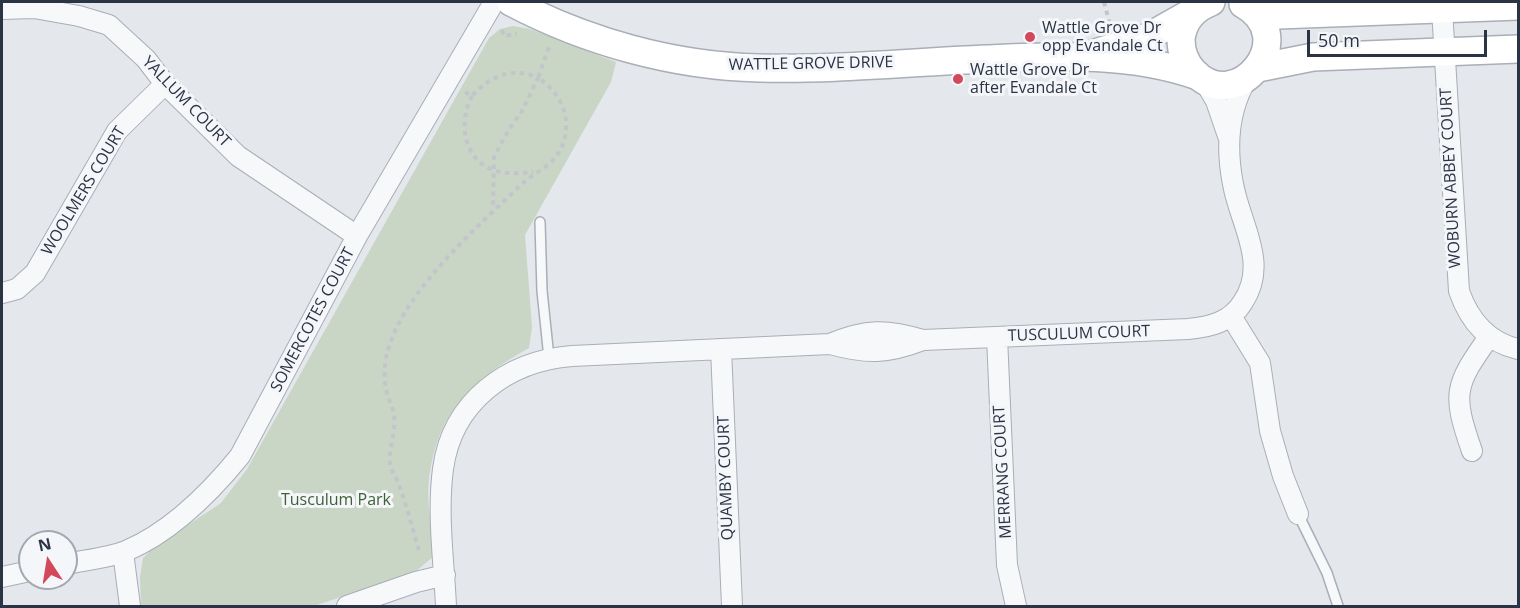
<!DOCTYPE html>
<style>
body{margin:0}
#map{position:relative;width:1520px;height:608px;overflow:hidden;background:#e4e7ec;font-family:"Open Sans",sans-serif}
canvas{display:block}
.frame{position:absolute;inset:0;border:3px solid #2b3445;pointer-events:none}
.north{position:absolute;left:18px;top:530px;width:60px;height:60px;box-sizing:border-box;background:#f4f6f9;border:2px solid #a4a8b1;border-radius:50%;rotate:348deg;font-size:16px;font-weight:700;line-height:24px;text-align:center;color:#2b3445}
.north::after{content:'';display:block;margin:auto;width:21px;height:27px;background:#d1495b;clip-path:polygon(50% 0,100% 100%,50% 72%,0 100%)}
.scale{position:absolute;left:1307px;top:30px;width:180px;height:27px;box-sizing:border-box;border:3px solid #2b3445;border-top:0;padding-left:8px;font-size:18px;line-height:21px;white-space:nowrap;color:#2b3445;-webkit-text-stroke:4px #f4f6f9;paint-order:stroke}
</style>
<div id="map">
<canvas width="1520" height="608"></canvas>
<div class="frame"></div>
<div class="north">N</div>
<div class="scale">50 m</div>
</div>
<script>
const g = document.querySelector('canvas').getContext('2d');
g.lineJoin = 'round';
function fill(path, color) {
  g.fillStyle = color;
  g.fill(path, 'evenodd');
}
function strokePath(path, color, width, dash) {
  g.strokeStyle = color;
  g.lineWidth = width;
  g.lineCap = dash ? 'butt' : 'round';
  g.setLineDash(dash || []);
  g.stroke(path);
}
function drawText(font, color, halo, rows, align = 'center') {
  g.font = font + ' "Open Sans",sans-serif';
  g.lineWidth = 6;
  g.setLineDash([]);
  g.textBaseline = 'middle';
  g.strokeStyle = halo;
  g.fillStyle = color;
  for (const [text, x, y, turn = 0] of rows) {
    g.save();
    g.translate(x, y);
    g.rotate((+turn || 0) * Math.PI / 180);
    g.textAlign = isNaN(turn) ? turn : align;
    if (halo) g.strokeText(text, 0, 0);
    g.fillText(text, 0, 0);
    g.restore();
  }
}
fill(new Path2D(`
 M513,26L530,29L616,62L611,82L525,235L532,327L529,348C472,380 438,410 429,478C426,504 433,531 433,557L415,572L314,606H141L140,577L143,558L153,548L221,503L247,469L489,38L500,29Z`), '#c9d6c5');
const lane = new Path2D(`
 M540,222L542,291L549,358
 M1298,514L1327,573L1338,606`);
const street = new Path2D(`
 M2,9L34,8L79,16L109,25L146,59L165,84L238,156L357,236
 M1442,9L1459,291C1469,320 1487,342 1518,349
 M1203,79L1216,101L1228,136
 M2,293L17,289L35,273L117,131L165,84
 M1231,316L1260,363L1270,431L1283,476L1298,514
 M997,337L1007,565L1016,606
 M830,344C866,329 886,329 923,340
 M721,349L732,606
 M1472,451C1452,394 1454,386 1489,337
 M123,552L130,606
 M66,564C85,560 108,558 126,551C171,532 209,494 240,456L357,236L494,2
 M2,577L30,571
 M347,606L416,582L445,575
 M446,606C444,562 437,514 443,469C452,402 507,361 572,356L830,344C867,354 887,354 923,340L1188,329C1210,327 1231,322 1243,302C1269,263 1240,224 1233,184C1226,148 1228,109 1248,77`);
const secondary = new Path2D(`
 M511,2C587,42 674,66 759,68C835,70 911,62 987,59C1057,56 1130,52 1198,76
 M1211,2C1195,8 1183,21 1181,39C1181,52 1185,63 1194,72C1236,117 1303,38 1243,4
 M1243,4L1278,15L1518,6
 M1095,53L1148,37L1194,11
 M1258,68L1313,57L1518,49`);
strokePath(lane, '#a9aeb7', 12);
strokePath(street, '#a9aeb7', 22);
strokePath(secondary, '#a9aeb7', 30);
strokePath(new Path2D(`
 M1104,2L1110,25
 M502,30L504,36L517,34
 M465,92L472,96C490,76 512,66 538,78L522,111L508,131L494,157L493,209
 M472,96C459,120 462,157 491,169C504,175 520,173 533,172
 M419,550C412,528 407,506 399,485C397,479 393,474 391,468C386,453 397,433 394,415C393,407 389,401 387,393C383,377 384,360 390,344C409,287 478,226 522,184C533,173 551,167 559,152C575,126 563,93 538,78L549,47`), '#c2c5cb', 4, [4.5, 4.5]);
strokePath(lane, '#f7f8fa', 9);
strokePath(street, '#f7f8fa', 20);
strokePath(secondary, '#fff', 27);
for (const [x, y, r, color] of [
 [1030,37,6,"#d1495b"],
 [958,79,6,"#d1495b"]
]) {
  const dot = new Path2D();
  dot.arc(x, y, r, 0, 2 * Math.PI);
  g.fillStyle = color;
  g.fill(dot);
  strokePath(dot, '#f4f6f9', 2);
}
drawText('16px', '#2b3445', '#f4f6f9', [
 ["Wattle Grove Dr",1042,28],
 ["opp Evandale Ct",1042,46],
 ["Wattle Grove Dr",970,70],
 ["after Evandale Ct",970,88]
], 'left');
drawText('16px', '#2b3445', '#f4f6f9', [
 ["WATTLE GROVE DRIVE",811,64,-1],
 ["YALLUM COURT",186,102,46],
 ["WOBURN ABBEY COURT",1451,178,-93],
 ["WOOLMERS COURT",84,191,-59],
 ["SOMERCOTES COURT",313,320,-62],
 ["TUSCULUM COURT",1079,334,-2],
 ["MERRANG COURT",1003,472,-93],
 ["QUAMBY COURT",726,478,-92]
]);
drawText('16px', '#3f6138', '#f4f6f9', [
 ["Tusculum Park",336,500]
]);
</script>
